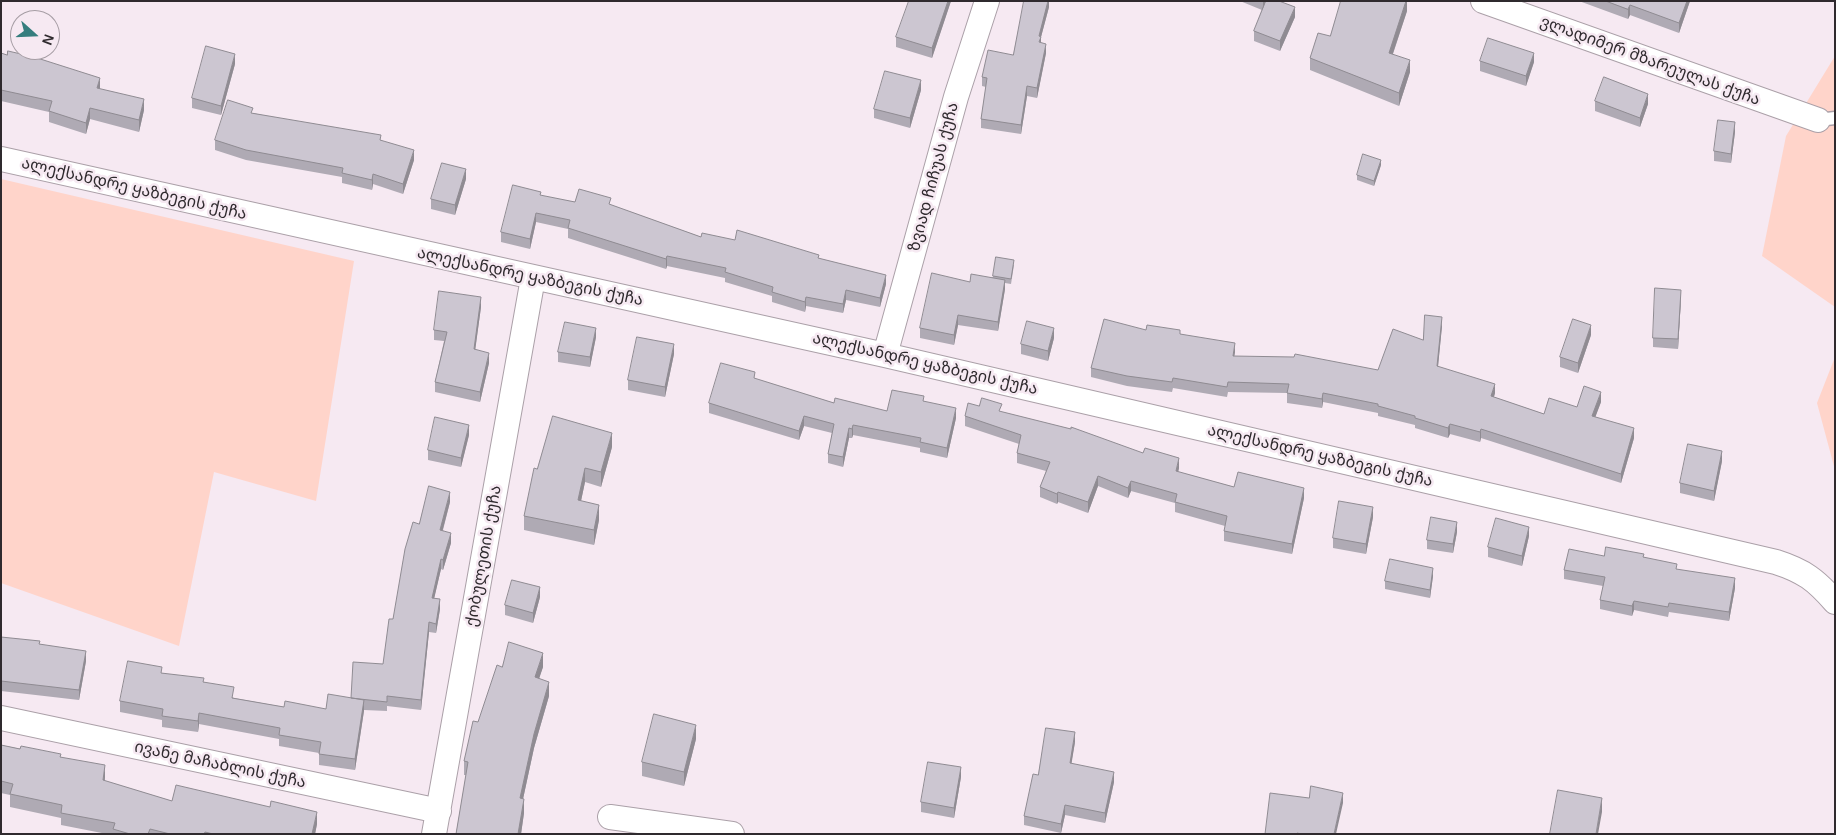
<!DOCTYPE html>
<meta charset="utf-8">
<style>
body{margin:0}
#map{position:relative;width:1836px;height:835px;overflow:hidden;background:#f6e9f2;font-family:Helvetica,sans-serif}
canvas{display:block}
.frame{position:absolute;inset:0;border:2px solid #2f2a2e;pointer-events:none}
.north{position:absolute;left:10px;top:10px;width:50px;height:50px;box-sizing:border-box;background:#f6e9f2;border:1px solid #a69da4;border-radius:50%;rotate:110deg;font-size:14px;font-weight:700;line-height:20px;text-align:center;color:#2f2a2e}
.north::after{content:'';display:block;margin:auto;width:18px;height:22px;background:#357e7e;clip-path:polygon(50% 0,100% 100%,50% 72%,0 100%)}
</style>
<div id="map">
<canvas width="1836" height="835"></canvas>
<div class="frame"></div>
<div class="north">N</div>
</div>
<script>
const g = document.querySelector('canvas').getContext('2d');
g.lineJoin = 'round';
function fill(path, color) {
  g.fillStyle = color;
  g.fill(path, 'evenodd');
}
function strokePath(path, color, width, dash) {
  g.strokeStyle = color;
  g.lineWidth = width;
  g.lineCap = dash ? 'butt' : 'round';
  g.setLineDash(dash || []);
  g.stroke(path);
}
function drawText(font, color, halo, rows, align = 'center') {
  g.font = font + ' Helvetica,"Noto Sans Georgian",sans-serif';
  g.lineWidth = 5;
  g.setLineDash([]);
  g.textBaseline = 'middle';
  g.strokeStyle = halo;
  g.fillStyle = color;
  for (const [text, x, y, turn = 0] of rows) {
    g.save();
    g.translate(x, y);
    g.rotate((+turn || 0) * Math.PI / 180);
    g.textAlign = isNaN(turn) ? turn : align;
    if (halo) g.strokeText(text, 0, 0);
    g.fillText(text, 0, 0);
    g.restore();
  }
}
fill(new Path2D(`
 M1835,56V307L1762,256L1786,136Z
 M1,179L354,261L316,501L214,472L179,646L1,583Z
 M1835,357V470L1817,403Z`), '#ffd4ca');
const lane = new Path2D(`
 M1818,120L1835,118`);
const street = new Path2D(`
 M1483,1L1818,120
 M1,159L885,355L1776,562C1804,571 1816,580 1835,602
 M885,355L956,97L987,1
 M1,718L439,811
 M610,817L732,834
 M434,834L533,278`);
strokePath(lane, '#aba0a8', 15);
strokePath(street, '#aba0a8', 26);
strokePath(lane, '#fff', 12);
strokePath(street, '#fff', 24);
fill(new Path2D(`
 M951,1L932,58L896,47V37Z
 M1049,1V7L1041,37V43L1046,53L1037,98L1027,96L1021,134L981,128V119L986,87L982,86V77L1013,55Z
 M1240,1H1266L1295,17L1280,51L1254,41V31L1262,10Z
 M1407,1V11L1393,54L1410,72L1399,106L1310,70V58L1330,36Z
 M1579,1H1690L1679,33L1630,15L1628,19Z
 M1,53L100,89L144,110L139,132L90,119L86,134L49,122V112L1,101Z
 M1480,61L1534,62L1526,86L1480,71Z
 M235,64L221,115L192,108V98Z
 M921,90L910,128L874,118V109Z
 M1595,101L1648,104L1640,127L1595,111Z
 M253,113L381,140L414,160L403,194L373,184L372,190L342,183V177L246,160L215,150V140Z
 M1735,132L1731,163L1714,161V151Z
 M1381,165L1374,186L1357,180V175Z
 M466,179L455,215L431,209V199Z
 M541,196L575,202L611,205L701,237L819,259L886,284L880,307L846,300L843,313L806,306L805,312L772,302V296L725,282V278L667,266L666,269L568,238V229L536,222L530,249L501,242V232Z
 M996,257L1014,265L1011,284L1005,283V289L998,331L958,325L954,345L920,338V328L970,282L993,277Z
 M1681,299L1678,349L1653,347V338Z
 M481,307L475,350L489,363L480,402L435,392V382L444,341L434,340V330Z
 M1442,326L1438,367L1495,393L1494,397L1544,414L1577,407L1601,402L1595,417L1634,438L1621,483L1481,438L1480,442L1450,434L1448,438L1415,428V425L1378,416V413L1323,402L1322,408L1287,403V393L1228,392L1227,397L1173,388L1172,392L1127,386L1091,377V368L1146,330L1180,334L1235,352L1234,356L1378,370L1423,340Z
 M1591,335L1578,373L1560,367V357Z
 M596,337L590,367L558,362V352Z
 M1054,338L1048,361L1021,354V344Z
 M674,354L665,397L628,390V380Z
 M755,379L834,403L887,411L924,401L956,418L947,458L920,452V448L853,435L852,438H849L843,467L828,463V454L832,433L804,426L799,440L709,413V403Z
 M1002,412L1179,468L1178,472L1234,487L1304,498L1292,554L1224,541V531L1225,526L1175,512V503L1131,491L1128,498L1098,486L1088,513L1058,502L1057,504L1040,497V487L1046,471L1017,463V453L1019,444L965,426V416Z
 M469,435L461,467L428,460V450Z
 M612,447L601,487L585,482L581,501L599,520L594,545L524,530V516L537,469Z
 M1722,461L1714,501L1680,493V483Z
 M450,502L443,530L451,543L443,570L441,569L434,598L440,609L436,633L429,632L421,710L387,706V711L364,710L355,770L319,765V753L279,746V739L199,724L198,732L162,727V720L120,712V701L162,673L204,682L234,698L284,707L326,709L351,698L383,664L393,619L419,524Z
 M1373,517L1366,554L1333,548V538Z
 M1457,532L1453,553L1427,549V540Z
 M1529,536L1522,566L1488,557V547Z
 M1604,556L1644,557L1677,570L1735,588L1729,621L1669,612L1668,617L1634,610L1632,616L1600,609V600L1603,586L1564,579V570Z
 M1433,576L1430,598L1385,589V581Z
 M540,597L533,623L505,615V605Z
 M1,637L40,644L86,661L79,700L1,691Z
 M502,667H543L539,678L549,696L534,748L523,799L524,813L521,834H456L466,775H464V761L478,722Z
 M696,739L684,786L642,776V762Z
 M1075,742L1071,764L1114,782L1105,823L1065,815L1061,833L1024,825V816L1038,775Z
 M1,745L61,757L105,777V781L172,801L317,824L315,834H107L61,825V818L10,807V795L1,793Z
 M961,777L954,818L921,812V802Z`), '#afaab4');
fill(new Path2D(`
 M948,1H951L932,58V48Z
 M1048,1H1049V7L1041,37V46L1039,36Z
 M1263,1H1266L1263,10Z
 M1406,1H1407V11L1389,65V53Z
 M1687,1H1690L1679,33V23Z
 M1630,5V15L1628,19V9Z
 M1295,7V17L1280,51V41Z
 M1046,44V53L1037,98V88Z
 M1534,53V62L1526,86V76Z
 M235,54V64L221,115V106Z
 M1410,60V72L1399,106V93Z
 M100,78V89L97,88Z
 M921,80V90L910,128V118Z
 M1027,86V96L1021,134V125Z
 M1648,94V104L1640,127V118Z
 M144,99V110L139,132V120Z
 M90,108V119L86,134V123Z
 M1735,122V132L1731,163V154Z
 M414,150V160L403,194V184Z
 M1381,160V165L1374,186V181Z
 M466,169V179L455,215V205Z
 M373,174V184L372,190V180Z
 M536,213V222L530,249V239Z
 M667,256V266L666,269V259Z
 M886,275V284L880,307V298Z
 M1005,280V289L998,331V322Z
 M846,290V300L843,313V304Z
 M1681,290V299L1678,349V339Z
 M481,297V307L474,359V349Z
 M806,297V306L805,312V302Z
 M958,315V325L954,345V335Z
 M1442,317V326L1437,376V366Z
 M1591,325V335L1578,373V363Z
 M596,328V337L590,367V357Z
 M1054,328V338L1048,361V351Z
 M1235,343V352L1233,365V356Z
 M674,344V354L665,397V387Z
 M489,353V363L480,402V392Z
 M1495,384V393L1491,406V396Z
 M1601,392V402L1592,426V416Z
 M1323,393V402L1322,408V399Z
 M956,408V418L947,458V448Z
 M804,416V426L799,440V431Z
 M1450,424V434L1448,438V428Z
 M469,425V435L461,467V458Z
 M853,425V435L852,438V429Z
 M849,428V438L843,467V457Z
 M1634,428V438L1621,483V474Z
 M1481,429V438L1480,442V432Z
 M612,433V447L601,487V472Z
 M1722,451V461L1714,501V491Z
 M1179,458V468L1176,481V471Z
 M585,468V482L578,515V500Z
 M1098,476V486L1088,513V502Z
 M1131,481V491L1128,498V488Z
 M1304,488V498L1292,554V544Z
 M450,492V502L440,540V530Z
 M1058,492V502L1057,504V494Z
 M599,505V520L594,545V530Z
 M1373,507V517L1366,554V544Z
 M1457,522V532L1453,553V544Z
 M1529,527V536L1522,566V556Z
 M451,533V543L443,570V560Z
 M441,559V569L432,608V598Z
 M1433,568V576L1430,598V590Z
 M1735,578V588L1729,621V612Z
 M540,587V597L533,623V613Z
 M440,599V609L436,633V624Z
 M1634,601V610L1632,616V606Z
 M429,622V632L421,710V700Z
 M86,651V661L79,700V690Z
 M543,653V667L535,691V677Z
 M549,682V696L534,748L520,813V798L534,734Z
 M364,700V711L355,770V759Z
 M199,713V724L198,732V721Z
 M696,725V739L684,786V772Z
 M1075,732V742L1070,773V763Z
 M105,765V777L103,793V780Z
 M961,767V777L954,818V808Z
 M1114,772V782L1105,823V813Z
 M1343,793V803L1336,834H1334Z
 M1602,798V812L1598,834H1596Z
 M524,799V813L521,834H518Z
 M1065,805V815L1061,833V824Z
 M317,812V824L315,834H312Z`), '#8f8b92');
const building = new Path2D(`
 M909,1H948L932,48L896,37Z
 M1024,1H1048L1039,36L1041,37L1039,42L1046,44L1037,88L1027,86L1021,125L981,119L987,78L982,77L988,50L1013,55Z
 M1266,1H1279L1295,7L1280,41L1254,31Z
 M1341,1H1406L1389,53L1410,60L1399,93L1310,58L1318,33L1330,36Z
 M1606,1H1687L1679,23L1630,5L1628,9Z
 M1488,38L1534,53L1526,76L1480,61Z
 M206,46L235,54L221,106L192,98Z
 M8,51L34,57L100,78L97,88L144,99L139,120L90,108L86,123L49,111L52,101L1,90V53L7,55Z
 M885,71L921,80L910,118L874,109Z
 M1604,77L1648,94L1640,118L1595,101Z
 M228,100L253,108L251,113L381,135L380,140L414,150L403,184L373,174L372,180L342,173L343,168L246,150L215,140Z
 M1718,120L1735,122L1731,154L1714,151Z
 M1363,154L1381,160L1374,181L1357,175Z
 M442,163L466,169L455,205L431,199Z
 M513,185L541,192L540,195L575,202L579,189L611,198L609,204L701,237L702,233L735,240L737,230L819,255L818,258L886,275L880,298L846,290L843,304L806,297L805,302L772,292L773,287L725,272L726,268L667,256L666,259L568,228L570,220L536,213L530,239L501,232Z
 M996,257L1014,260L1011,279L993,276Z
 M932,273L970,282L971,274L1005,280L998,322L958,315L954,335L920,328Z
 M1655,288L1681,290L1678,339L1653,338Z
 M439,291L481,297L474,349L489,353L480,392L435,382L447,332L434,330Z
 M1425,315L1442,317L1437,366L1495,384L1491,396L1544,414L1549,398L1577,407L1584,386L1601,392L1592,416L1634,428L1621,474L1481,429L1480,432L1450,424L1448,428L1415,418V416L1378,406V404L1323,393L1322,399L1287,393L1289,384L1228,382L1227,387L1173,378L1172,382L1127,376L1091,368L1104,319L1146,330L1147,325L1180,330V334L1235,343L1233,356L1294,357L1295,354L1378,370L1393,329L1423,340Z
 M1573,319L1591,325L1578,363L1560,357Z
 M1027,321L1054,328L1048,351L1021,344Z
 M565,322L596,328L590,357L558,352Z
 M637,337L674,344L665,387L628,380Z
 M721,363L755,372L754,378L834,403L835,398L887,411L892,390L924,396L923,401L956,408L947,448L920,442L921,438L853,425L852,429L849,428L843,457L828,454L834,424L804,416L799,431L709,403Z
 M982,398L1002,404L999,411L1071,429V427L1143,453L1145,448L1179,458L1176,471L1234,487L1238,472L1304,488L1292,544L1224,531L1227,516L1175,502L1177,494L1131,481L1128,488L1098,476L1088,502L1058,492L1057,494L1040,487L1050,462L1017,453L1021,435L965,416L968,403L979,406Z
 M553,416L612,433L601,472L585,468L578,500L599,505L594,530L524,516L534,468L537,469Z
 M435,417L469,425L461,458L428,450Z
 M1688,444L1722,451L1714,491L1680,483Z
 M429,486L450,492L440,530L451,533L443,560L441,559L432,598L440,599L436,624L429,622L421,700L387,696V702L351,698L353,662L383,664L389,619H393L405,549L413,522L419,524Z
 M1339,501L1373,507L1366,544L1333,538Z
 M1431,517L1457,522L1453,544L1427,540Z
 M1496,518L1529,527L1522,556L1488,547Z
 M1606,547L1644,554L1643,557L1677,564L1676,569L1735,578L1729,612L1669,603L1668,607L1634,601L1632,606L1600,600L1605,577L1564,570L1569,549L1604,556Z
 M1390,559L1433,568L1430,590L1385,581Z
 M512,580L540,587L533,613L505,605Z
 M1,637L40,641L39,644L86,651L79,690L1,681Z
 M509,642L543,653L535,677L549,682L534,734L520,798L524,799L518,834H456L468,762L464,761L473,721L478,722L497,665L502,667Z
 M128,661L162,667L161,673L204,678L203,682L234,687L232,698L284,707L285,701L326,709L328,694L364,700L355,759L319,754L321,742L279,735L280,728L199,713L198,721L162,716L163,709L120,701Z
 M654,714L696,725L684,772L642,762Z
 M1046,728L1075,732L1070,763L1114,772L1105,813L1065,805L1061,824L1024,816L1033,774L1038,775Z
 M1,745L20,749L21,746L61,754L60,757L105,765L103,780L172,801L176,785L270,807L271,801L317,812L312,834H213L205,832L204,834H170L150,829L148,834H130L113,829L115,823L61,813L62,805L10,794L13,784L1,781Z
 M928,762L961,767L954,808L921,802Z
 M1311,786L1343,793L1334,834H1301L1297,833V834H1265L1270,793L1309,798Z
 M1558,790L1602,798L1596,834H1550Z`);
fill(building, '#ccc6d1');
strokePath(building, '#8f8b92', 1);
drawText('16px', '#2f2a2e', '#f6e9f2', [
 ["ვლადიმერ მზარეულას ქუჩა",1650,61,20],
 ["ზვიად ჩიჩუას ქუჩა",934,177,-75],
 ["ალექსანდრე ყაზბეგის ქუჩა",134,189,13],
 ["ალექსანდრე ყაზბეგის ქუჩა",530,277,12],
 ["ალექსანდრე ყაზბეგის ქუჩა",925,364,13],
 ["ალექსანდრე ყაზბეგის ქუჩა",1320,456,13],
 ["ქობულეთის ქუჩა",484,556,-80],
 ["ივანე მაჩაბლის ქუჩა",220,765,12]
]);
</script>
